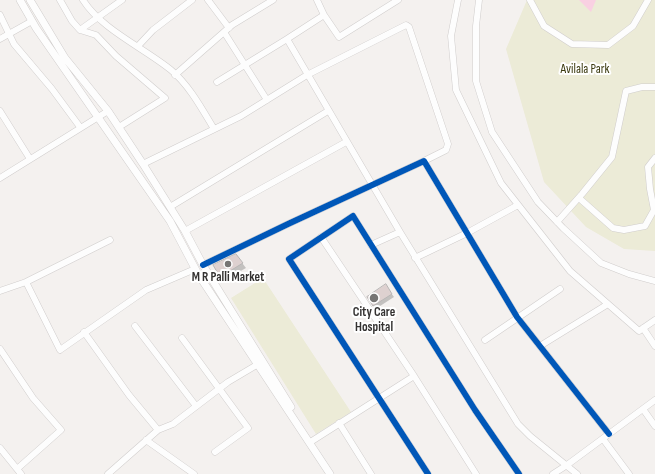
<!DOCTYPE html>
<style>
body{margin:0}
canvas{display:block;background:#f4f1ef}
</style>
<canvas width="655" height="474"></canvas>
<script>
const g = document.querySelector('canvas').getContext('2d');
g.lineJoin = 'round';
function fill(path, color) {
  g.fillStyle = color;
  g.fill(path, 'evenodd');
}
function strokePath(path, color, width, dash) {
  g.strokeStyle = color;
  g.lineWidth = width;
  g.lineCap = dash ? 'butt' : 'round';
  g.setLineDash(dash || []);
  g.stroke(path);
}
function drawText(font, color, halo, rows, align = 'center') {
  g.font = font + ' "Sofia Sans Condensed",sans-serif';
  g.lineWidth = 4;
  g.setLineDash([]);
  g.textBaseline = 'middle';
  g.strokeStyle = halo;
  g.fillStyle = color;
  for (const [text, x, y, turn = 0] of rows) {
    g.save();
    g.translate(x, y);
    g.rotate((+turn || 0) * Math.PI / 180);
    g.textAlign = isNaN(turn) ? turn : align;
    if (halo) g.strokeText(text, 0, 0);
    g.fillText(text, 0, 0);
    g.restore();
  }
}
fill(new Path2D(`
 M527,0H655V251L624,249L586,227L544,182L506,49Z
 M263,278L351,412L316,434L231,298Z`), '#ecebd7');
fill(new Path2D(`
 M579,0H596L591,12Z`), '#f9d0e2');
fill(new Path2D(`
 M236,255L246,268L225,280L221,276Z
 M386,286L394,297L377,308L374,305Z`), '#0003');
const building = new Path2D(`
 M236,254L243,263L220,277L213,265Z
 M386,284L392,294L373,306L367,297Z`);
fill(building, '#ded1d0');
strokePath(building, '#b8b6b5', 1);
const minor = new Path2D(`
 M60,0L72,21L80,30L96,35L116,56L165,98L119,127
 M83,0C101,29 144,48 171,70C189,85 202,109 214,129
 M208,0L229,28
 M317,0L324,15L287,39L400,232
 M458,0L451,36L456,90L501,183L570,271L639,331L655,320
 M479,0L476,26V81L492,132L538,202L563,228L601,263L629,274L655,281
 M530,0L544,26L572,44L608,45L633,26L648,0
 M0,15L14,44L52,89L80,127
 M324,15L339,37L398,0
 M80,30L122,0
 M224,32L267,100
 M0,39L32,21
 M138,46L153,30L192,0
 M175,75L232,25L273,0
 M217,82L287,39
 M0,111L30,159
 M143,164L241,116L307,75L406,25L409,27L448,144L446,150L424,161
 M0,178L108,111
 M579,198L613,228L624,230L645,226L654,210L650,189L648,167L655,158
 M170,207L328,111
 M557,222L582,194L612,157L626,91L642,87H655
 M185,231L346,142
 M321,237L414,376L476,474
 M371,245L400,232L518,424L530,436L577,474
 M415,258L467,233L518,205
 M203,265L288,224L424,161L517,317L609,434
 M26,282L60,350L146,290L195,269
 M0,291L26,282L110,240
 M135,326L196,406
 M643,328L655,346
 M84,332L129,395L158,430L108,474
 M182,338L248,428L215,452
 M485,340L560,289
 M540,346L608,304
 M0,349L33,398L61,430L17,469
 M643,409L655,426
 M339,423L371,474
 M158,430L173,424L228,382L260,363
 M603,439L629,474
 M146,440L194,474
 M312,441L414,376
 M0,448L21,474
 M428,474L289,259L353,216L475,410L519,474
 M553,474L567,465L655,400`);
const tertiary = new Path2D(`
 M20,0L36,28L170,221L198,274L330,474
 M30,0L65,58L108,111L143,164L185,231L203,265L291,407`);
strokePath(minor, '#d0cdcc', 7);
strokePath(tertiary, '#d0cdcc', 8);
strokePath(minor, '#fdfdfd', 6);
strokePath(tertiary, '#fdfdfd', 7);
strokePath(new Path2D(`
 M203,265L288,224L424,161L517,317L609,434
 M428,474L289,259L353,216L475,410L519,474`), '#0057b8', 6);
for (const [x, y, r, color] of [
 [228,264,4,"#777574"],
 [374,298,5,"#777574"]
]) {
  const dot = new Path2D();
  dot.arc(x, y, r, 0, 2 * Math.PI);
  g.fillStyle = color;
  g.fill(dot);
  strokePath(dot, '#fff', 1.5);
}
drawText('13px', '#3a390e', '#fff', [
 ["Avilala Park",585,70]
]);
drawText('bold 13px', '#343231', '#fff', [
 ["M R Palli Market",228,278],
 ["City Care",374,313],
 ["Hospital",374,328]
]);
</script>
